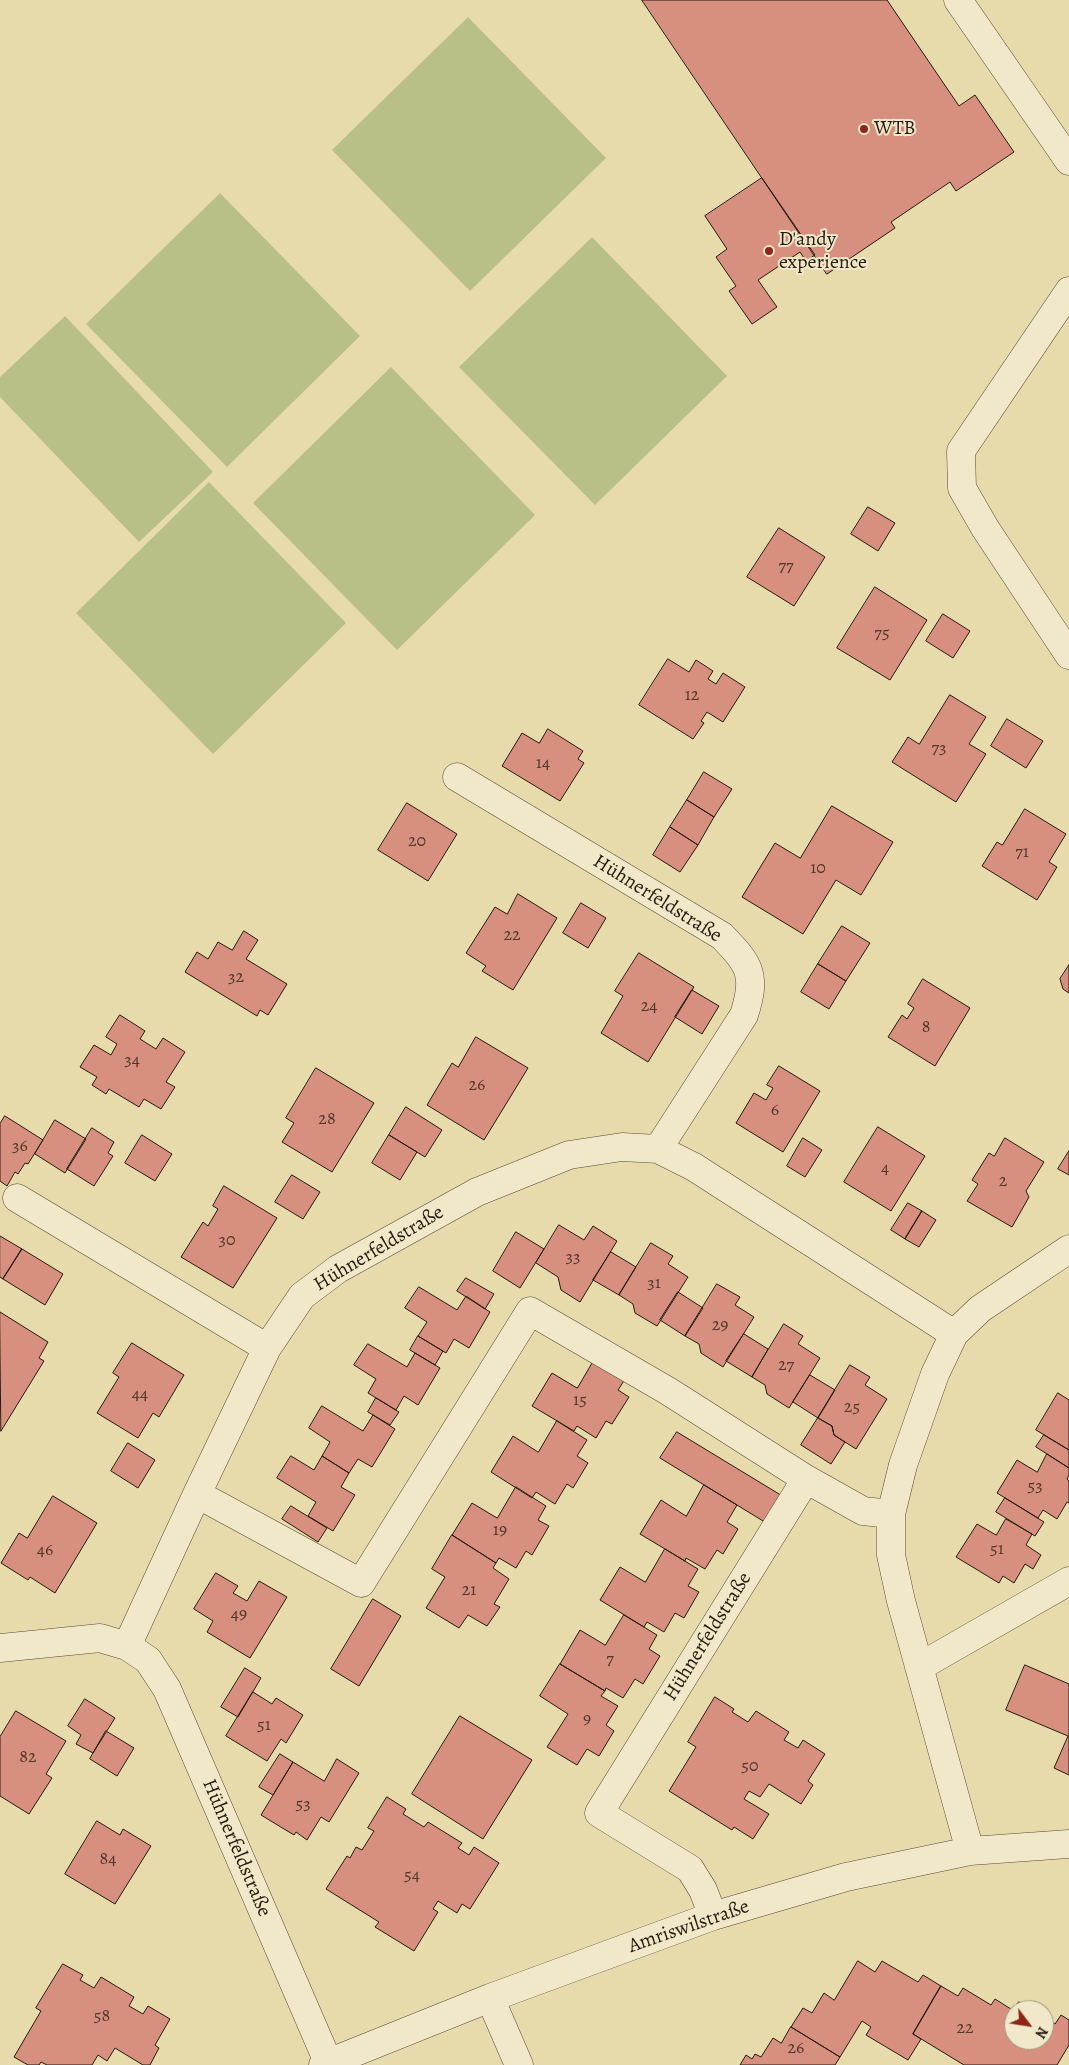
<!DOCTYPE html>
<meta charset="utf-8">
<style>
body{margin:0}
#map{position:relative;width:1069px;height:2065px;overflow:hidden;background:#e8dbab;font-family:Alegreya,serif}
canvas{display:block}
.north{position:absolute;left:1004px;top:2000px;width:50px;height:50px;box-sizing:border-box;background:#f0e8c8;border:1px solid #9f957e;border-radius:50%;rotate:121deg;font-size:14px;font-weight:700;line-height:20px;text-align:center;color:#26190e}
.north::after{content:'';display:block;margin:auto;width:18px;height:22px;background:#8f2418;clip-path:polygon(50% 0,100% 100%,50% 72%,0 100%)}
</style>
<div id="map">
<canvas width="1069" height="2065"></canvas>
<div class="north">N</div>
</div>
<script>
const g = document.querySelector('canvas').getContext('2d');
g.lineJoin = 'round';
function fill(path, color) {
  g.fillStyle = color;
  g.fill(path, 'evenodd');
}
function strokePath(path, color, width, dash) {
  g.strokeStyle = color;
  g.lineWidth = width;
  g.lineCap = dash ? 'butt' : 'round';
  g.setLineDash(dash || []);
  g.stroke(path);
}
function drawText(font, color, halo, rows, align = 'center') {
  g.font = font + ' Alegreya,serif';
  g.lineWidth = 4;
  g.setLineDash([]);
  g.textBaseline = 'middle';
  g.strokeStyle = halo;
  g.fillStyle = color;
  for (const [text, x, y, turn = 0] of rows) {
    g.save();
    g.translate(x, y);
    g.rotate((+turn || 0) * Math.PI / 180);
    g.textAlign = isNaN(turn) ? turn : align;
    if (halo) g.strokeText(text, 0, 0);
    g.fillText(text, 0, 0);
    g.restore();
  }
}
fill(new Path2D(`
 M468,17L606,158L470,291L332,150Z
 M220,193L360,336L227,467L86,324Z
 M592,237L727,376L595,505L459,367Z
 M65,316L213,472L139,542L0,397V377Z
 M391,367L535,515L397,650L253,503Z
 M209,482L346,623L213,754L76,613Z`), '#b8c088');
const building = new Path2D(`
 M642,0H887L959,106L975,95L1014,152L956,191L950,182L891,222L895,228L827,274Z
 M762,178L815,255L806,261L800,252L758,280L777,307L752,324L729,291L736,286L716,257L727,249L705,216Z
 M868,507L895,523L878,551L851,534Z
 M779,528L825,557L794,606L747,577Z
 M875,587L927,620L890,680L837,648Z
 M943,614L970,631L953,658L926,641Z
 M668,659L689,672L696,660L713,671L708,679L716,684L723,673L745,687L723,722L707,712L701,721L704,723L693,739L639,705Z
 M950,695L986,717L969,744L986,754L956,802L892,762L908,737L919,744Z
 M1007,719L1043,741L1026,768L991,746Z
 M548,729L583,751L578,759L584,763L560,801L502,766L522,733L539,743Z
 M704,772L732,789L714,817L687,800Z
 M687,800L714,817L698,845L670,827Z
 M407,803L457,834L428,881L378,850Z
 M832,806L893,842L861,895L836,880L803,934L742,897L775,843L800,858Z
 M1025,809L1066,834L1049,862L1057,867L1037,900L982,866L997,842L1002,845Z
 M670,827L698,845L680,872L653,855Z
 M518,894L557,918L513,990L482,971L486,966L466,953L495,907L507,914Z
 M581,903L606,918L588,948L563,933Z
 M842,926L870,943L846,981L818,964Z
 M244,931L258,940L246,959L287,984L268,1015L260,1010L257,1016L185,972L197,952L208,959L218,942L232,950Z
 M639,953L694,987L648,1062L601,1033L623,996L615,991Z
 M818,964L846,981L829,1009L801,992Z
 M1069,965V993L1063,989L1060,979Z
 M923,979L970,1008L935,1066L888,1037L902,1015L907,1019L914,1008L908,1004Z
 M692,990L719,1006L702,1034L675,1017Z
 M120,1015L145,1031L140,1039L156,1049L163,1038L185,1052L166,1082L175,1087L161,1109L144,1099L139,1107L109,1089L106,1094L92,1085L97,1077L80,1067L94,1045L111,1055L117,1044L106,1037Z
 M476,1037L528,1068L484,1140L427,1105L452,1063L458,1067Z
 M779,1066L820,1091L783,1152L736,1123L754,1093L766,1100L773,1088L767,1085Z
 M316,1068L374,1103L332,1172L282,1142L294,1123L286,1118Z
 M406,1107L442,1130L425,1157L389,1135Z
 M5,1116L43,1140L28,1164L25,1163L18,1174L15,1172L7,1186L0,1181V1124Z
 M55,1120L86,1139L65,1173L35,1154Z
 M878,1127L925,1156L891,1211L844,1182Z
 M92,1128L114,1142L108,1153L113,1156L94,1186L67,1169Z
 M142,1135L172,1154L155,1181L125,1163Z
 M389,1135L417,1152L400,1180L372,1163Z
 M803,1138L822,1150L805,1177L787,1166Z
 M1005,1138L1044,1162L1026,1191L1029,1197L1012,1227L967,1201L978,1184L972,1180L989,1153L994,1156Z
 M1069,1151V1175L1058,1169Z
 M292,1175L320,1192L303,1219L275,1202Z
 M224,1186L277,1218L233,1288L181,1257L203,1222L208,1226L218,1209L213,1206Z
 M908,1203L922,1211L905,1239L891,1230Z
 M922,1211L936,1220L919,1247L905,1239Z
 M559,1225L584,1240L593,1226L617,1241L580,1302L561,1290L558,1277L536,1263Z
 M516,1232L544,1249L520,1288L493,1271Z
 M0,1236L22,1249L3,1279L0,1277Z
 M651,1243L673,1256L668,1264L688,1277L657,1326L635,1313L633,1304L619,1295Z
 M22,1249L63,1274L45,1305L3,1279Z
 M611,1252L636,1267L619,1295L593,1280Z
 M466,1278L494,1294L485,1309L457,1291Z
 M717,1284L740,1297L735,1305L754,1317L723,1367L701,1353L699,1344L685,1336Z
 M419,1287L457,1310L466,1296L490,1312L469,1348L454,1339L446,1353L418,1336L427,1322L405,1308Z
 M678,1292L703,1308L685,1336L660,1320Z
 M0,1312L48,1342L39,1358L44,1361L1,1431Z
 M784,1324L803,1336L798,1344L820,1358L789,1408L767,1394L765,1385L752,1377Z
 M744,1334L768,1349L752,1377L726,1361Z
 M418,1336L443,1351L435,1365L410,1350Z
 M132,1343L184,1375L159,1417L153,1413L138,1438L97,1413L119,1377L113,1373Z
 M368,1344L407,1367L415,1353L440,1368L418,1405L404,1396L396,1410L368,1393L376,1379L354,1365Z
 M596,1357L627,1376L618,1390L629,1397L612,1424L606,1421L596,1438L577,1426L574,1431L532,1406L552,1373L577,1388Z
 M850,1365L870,1377L865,1385L887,1399L856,1449L834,1435L832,1426L818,1418Z
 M810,1375L835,1390L818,1418L793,1402Z
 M1058,1393L1069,1400V1450L1036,1430Z
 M376,1398L399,1412L390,1425L368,1412Z
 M322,1406L363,1431L373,1415L395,1429L372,1467L358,1459L349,1473L322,1456L330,1442L309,1428Z
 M818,1418L832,1426L834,1435L845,1442L831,1464L801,1445Z
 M557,1421L587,1440L577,1456L588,1463L573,1488L567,1484L555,1504L536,1492L532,1498L491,1472L513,1436L538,1452Z
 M677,1432L784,1497L768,1524L660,1458Z
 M1044,1435L1069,1450V1468L1036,1447Z
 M128,1443L155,1460L138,1488L111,1471Z
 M1047,1454L1069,1468V1475L1067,1479L1069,1481V1503L1067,1502L1057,1519L1043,1510L1038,1518L997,1493L1017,1460L1037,1472Z
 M291,1456L314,1470L322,1456L349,1473L341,1487L355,1495L333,1531L308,1516L316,1502L277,1478Z
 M704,1485L737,1505L727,1522L738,1529L723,1554L717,1550L705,1569L686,1558L685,1561L640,1534L661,1500L686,1516Z
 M516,1487L546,1506L538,1520L549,1526L532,1555L526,1551L516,1568L499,1558L496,1563L452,1535L472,1503L497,1518Z
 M53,1496L97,1523L55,1593L30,1577L28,1580L1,1563L19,1533L27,1538Z
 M1005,1498L1044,1522L1035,1536L996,1512Z
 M291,1506L327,1528L318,1542L282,1519Z
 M1006,1519L1032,1534L1026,1545L1041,1555L1033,1569L1025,1564L1014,1583L1003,1576L999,1583L956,1557L977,1524L996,1535Z
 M452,1535L496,1563L493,1568L509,1579L494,1604L500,1607L487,1626L468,1615L459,1628L426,1608L445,1577L432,1569Z
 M665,1549L698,1569L688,1586L699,1592L684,1618L675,1613L664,1632L647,1622L644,1627L600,1600L620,1567L645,1582Z
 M216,1573L238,1586L233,1593L247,1601L259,1581L287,1597L250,1658L207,1632L213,1621L194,1609Z
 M373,1599L401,1616L359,1686L331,1669Z
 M624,1615L657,1635L649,1649L660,1656L643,1684L635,1679L623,1698L606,1688L605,1691L560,1664L580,1630L605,1645Z
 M560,1664L605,1691L601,1696L618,1706L606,1725L614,1731L599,1756L587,1749L577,1765L547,1747L568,1714L540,1696Z
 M1025,1665L1069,1684V1775L1054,1768L1068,1736L1006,1710Z
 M245,1668L261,1678L238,1717L221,1707Z
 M253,1692L272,1704L276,1698L303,1715L286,1743L281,1739L267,1761L226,1736Z
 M715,1697L734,1709L732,1712L748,1722L756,1711L789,1732L784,1740L798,1748L803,1740L825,1754L808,1781L813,1785L801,1804L769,1784L760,1797L749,1791L744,1799L769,1814L753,1839L734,1827L732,1830L669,1791L696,1747L688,1742Z
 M85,1699L115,1718L93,1753L76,1744L81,1735L68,1726Z
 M16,1711L66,1741L46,1774L52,1778L29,1814L0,1796V1737Z
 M460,1716L532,1760L483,1839L412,1794Z
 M106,1731L134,1748L117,1776L90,1759Z
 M280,1754L293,1762L273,1795L259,1787Z
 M337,1759L359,1773L329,1822L321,1817L307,1840L296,1832L294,1835L261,1815L293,1762L324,1781Z
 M387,1797L406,1809L403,1814L424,1827L428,1822L462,1843L458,1848L469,1855L474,1847L499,1863L470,1909L462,1904L457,1913L438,1901L433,1909L438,1912L414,1951L375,1927L379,1922L326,1889L347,1856L350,1858L356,1847L362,1850L374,1831L368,1828Z
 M97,1821L120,1835L123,1829L151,1846L115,1904L65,1874Z
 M858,1961L875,1972L882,1961L918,1982L923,1975L941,1986L913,2034L921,2039L908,2060L866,2035L871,2027L862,2021L840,2057L791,2027L803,2008L812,2013L824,1993L834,2000Z
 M63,1964L83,1975L80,1980L94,1988L101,1977L134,1997L129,2006L143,2014L148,2006L170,2019L155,2045L159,2048L150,2065H143L115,2048L107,2061L98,2055L92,2065H47L41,2062L39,2065H28L14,2057L41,2011L36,2008Z
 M941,1986L958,1996L963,1988L991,2005L995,1999L1014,2011V2040H1044V2017L1055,2024L1061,2015L1069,2020V2045L1057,2065H964L913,2034Z
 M1019,2002L1032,2010H1014Z
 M791,2027L840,2057L835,2065H740L746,2055L752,2059L755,2054L761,2057L773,2038L781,2043Z`);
fill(building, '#d7907f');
strokePath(building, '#26190e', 1);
const minor = new Path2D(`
 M958,0L1069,161
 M1069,291L961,451L962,488L985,528L1069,655
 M457,777L722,936C750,965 757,975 744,1015L658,1149
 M17,1198L267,1348
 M197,1494L361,1583L530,1311L668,1391L806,1479L863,1511L891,1514
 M0,1648L100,1638L127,1646
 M919,1667L1069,1581
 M970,1851L901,1601L891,1555V1514L903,1465L935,1374L954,1334L980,1309L1069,1249
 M713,1916L703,1890L690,1869L599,1813L806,1479
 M490,1998L519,2065
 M328,2062L167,1689L148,1660L127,1646L197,1494L267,1348L302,1296L338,1269L477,1192L569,1155L622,1147L658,1149L694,1167L954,1334
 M323,2065L490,1998L713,1916L846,1877L970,1851L1069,1844`);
strokePath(minor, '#564a35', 29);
strokePath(minor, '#f0e8c8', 28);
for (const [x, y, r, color] of [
 [864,129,5,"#8f2418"],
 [769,251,5,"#8f2418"]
]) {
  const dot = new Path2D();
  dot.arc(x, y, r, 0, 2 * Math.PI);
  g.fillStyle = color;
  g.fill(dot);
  strokePath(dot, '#f0e8c8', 2);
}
drawText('18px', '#52372a', null, [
 ["77",786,567],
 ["75",882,634],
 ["12",692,696],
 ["73",939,749],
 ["14",543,764],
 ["20",417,842],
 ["71",1022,853],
 ["10",818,869],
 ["22",512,936],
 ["32",236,978],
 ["24",649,1007],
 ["8",926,1028],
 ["34",132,1061],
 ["26",477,1086],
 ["6",775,1111],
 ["28",327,1120],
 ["36",20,1147],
 ["4",885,1169],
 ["2",1003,1182],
 ["30",227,1241],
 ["33",573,1258],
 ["31",654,1284],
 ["29",720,1326],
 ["27",786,1366],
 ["44",140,1395],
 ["15",580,1401],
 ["25",852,1408],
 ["53",1035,1487],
 ["19",500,1531],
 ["51",997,1550],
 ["46",45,1551],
 ["21",469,1591],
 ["49",239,1615],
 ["7",610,1660],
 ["9",587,1720],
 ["51",264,1726],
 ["82",28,1758],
 ["50",750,1767],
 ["53",303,1805],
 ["84",108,1860],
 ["54",412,1876],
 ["58",102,2017],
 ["22",965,2029],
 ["26",796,2049]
]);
drawText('20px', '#26190e', '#f0e8c8', [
 ["WTB",874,129],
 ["D'andy",779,240],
 ["experience",779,263]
], 'left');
drawText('20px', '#26190e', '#f0e8c8', [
 ["Hühnerfeldstraße",657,899,32],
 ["Hühnerfeldstraße",379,1249,-31],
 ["Hühnerfeldstraße",708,1637,-58],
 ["Hühnerfeldstraße",236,1848,67],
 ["Amriswilstraße",689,1927,-19]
]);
</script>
